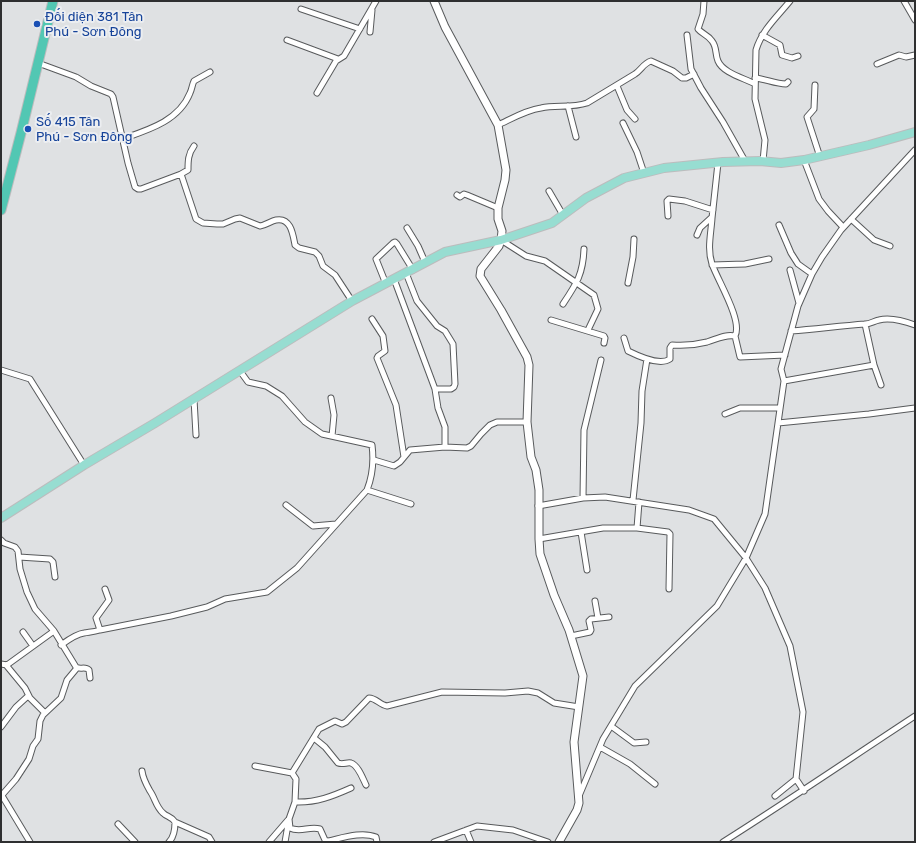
<!DOCTYPE html>
<meta charset="utf-8">
<style>
body{margin:0}
#map{position:relative;width:916px;height:843px;overflow:hidden;background:#dfe1e3;font-family:Rubik,sans-serif}
canvas{display:block}
.frame{position:absolute;inset:0;border:2px solid #2e2f30;pointer-events:none}
</style>
<div id="map">
<canvas width="916" height="843"></canvas>
<div class="frame"></div>
</div>
<script>
const g = document.querySelector('canvas').getContext('2d');
g.lineJoin = 'round';
function strokePath(path, color, width, dash) {
  g.strokeStyle = color;
  g.lineWidth = width;
  g.lineCap = dash ? 'butt' : 'round';
  g.setLineDash(dash || []);
  g.stroke(path);
}
function drawText(font, color, halo, rows, align = 'center') {
  g.font = font + ' Rubik,sans-serif';
  g.lineWidth = 4;
  g.setLineDash([]);
  g.textBaseline = 'middle';
  g.strokeStyle = halo;
  g.fillStyle = color;
  for (const [text, x, y, turn = 0] of rows) {
    g.save();
    g.translate(x, y);
    g.rotate((+turn || 0) * Math.PI / 180);
    g.textAlign = isNaN(turn) ? turn : align;
    if (halo) g.strokeText(text, 0, 0);
    g.fillText(text, 0, 0);
    g.restore();
  }
}
const street = new Path2D(`
 M704,1L703,14L698,29C702,34 707,34 712,41C717,47 715,54 718,61C723,73 744,78 755,84
 M904,1L915,20
 M301,9L360,29
 M370,32L372,10
 M687,35L691,69L701,88L723,122L745,161
 M762,35L780,45L782,55L792,58L798,56
 M287,40L338,59
 M38,63L76,77L91,86L111,94L113,97L128,163L135,187L138,189H141L181,174L196,219L203,223L217,224H223L235,219L240,218L260,226C266,225 271,221 276,220C291,217 293,235 295,245L299,248L315,252L319,256L323,266L335,275L352,301
 M877,64L899,55L906,57L915,55
 M755,78C766,79 775,84 786,84L788,82
 M815,85L814,109L807,117L820,157
 M617,86L627,110L635,119
 M317,93L336,61L344,56L376,1
 M568,106L576,137
 M623,123L637,152L644,173
 M498,125C511,119 526,110 541,108C556,105 572,108 587,103L635,74C641,70 644,63 651,61L673,71L682,78H686L694,74
 M122,139C148,130 179,121 190,93C192,89 192,85 194,81L210,72
 M804,160L819,199L828,211L843,227
 M763,161L765,140L755,99L756,50C762,30 777,17 790,1
 M181,174L188,170C188,161 188,154 194,146
 M549,191L563,215
 M457,195L460,197L464,194L467,195L498,208
 M668,216L667,201L669,199L685,201L713,210
 M851,219L874,240L890,246
 M779,225L791,253L798,264L812,274
 M407,228L418,246L425,262
 M697,235L700,228L712,217
 M501,240L526,256L545,261L594,295L598,309L588,330
 M712,265L745,264L769,259
 M790,270L799,303
 M394,279L435,389H451L454,387L455,384L453,344L445,331L437,326L417,301L406,273
 M628,283L633,257L634,239
 M386,284L376,259L393,243L395,242L397,244L413,270
 M563,304C577,283 583,274 584,249
 M372,319L383,336L385,351L378,356L377,358L396,405L404,457
 M551,320L604,336L605,338L604,343
 M865,324L874,365L881,385
 M791,331C816,329 840,326 865,324C870,324 874,321 879,320C891,317 904,321 915,325
 M735,336L740,357L785,355
 M624,338L628,351C638,356 660,366 670,359V348L672,345C684,346 695,345 707,342C717,339 725,334 735,336C743,321 718,281 712,264C707,249 711,234 712,218C714,200 716,181 718,163
 M1,370L30,379L84,465
 M784,381L874,365
 M435,389L438,408L445,427V447
 M331,398L334,415L332,436
 M194,399L196,435
 M725,414L740,408H780
 M778,423L869,414L915,408
 M374,460L394,466L400,462L410,450L445,447L467,448L471,446L481,434L490,425L497,422H527
 M367,490L411,504
 M583,498L584,430L601,360
 M633,500L641,423L642,391L647,359
 M286,505L313,526L336,524
 M538,506L583,498L605,497L689,510L714,519L746,558L765,588L790,646L803,712L796,779L804,791
 M637,528L639,502
 M581,532L587,570
 M539,539L603,528H637L668,532L670,534L669,589
 M1,540L4,543L15,547L18,551L20,569L27,592L35,609L54,631L76,667C80,670 85,666 89,670L90,678
 M19,557L50,559L53,562L55,577
 M595,601L598,618
 M100,630L96,618L109,600L105,589
 M23,632L33,646
 M571,636L590,632L591,630L589,621L591,619L609,617
 M61,645C68,640 76,634 84,633C90,632 94,632 100,630L171,616L207,607L225,599L267,592L297,568L367,490C373,475 374,461 372,445L322,434L305,422L282,396L266,386L248,382L240,371
 M1,664L7,665L54,631
 M6,665L25,688L30,698L45,713
 M611,726L634,743L646,742
 M1,727L16,707L28,696
 M314,738L325,747L338,763C343,765 347,762 351,763C358,765 363,779 366,785
 M600,747L630,764L655,784
 M255,766L292,773
 M142,771C143,779 146,784 150,791C155,798 156,807 163,813C167,817 171,816 175,822L209,837L212,842
 M292,773L319,729L335,721L342,724L346,722L369,698C376,698 380,705 387,706L442,692L505,693L528,691L538,693L554,703L579,707
 M1,794L30,842
 M2,795L16,779L29,759L33,746L38,739L40,721L43,715L61,698L67,680L77,668
 M579,796L603,739L635,686L717,606L746,558L765,514L784,381L781,369L798,306L812,274L822,257L841,230L915,150
 M775,796L796,779
 M295,802C316,803 333,796 351,788
 M289,819L290,828C300,833 309,826 320,829L325,840L328,841C342,838 362,831 376,837L377,842
 M118,824L135,842
 M466,830L471,842
 M169,842C174,837 175,829 175,822
 M269,842L288,820
 M285,842L289,819L295,802L296,779L292,773
 M434,842L477,826L513,830L548,842
 M723,842C788,801 851,758 915,716`);
const secondary = new Path2D(`
 M434,1L445,27L498,125L506,170L505,180L498,208V219L502,231L501,240L499,246L481,269L480,276L501,310L527,357L529,365L527,422L531,457L536,470L539,490V539L540,554L554,595L569,630L583,676L574,742L579,803L577,810L559,842`);
const primary = new Path2D(`
 M1,518L84,465L155,423L352,301L445,252L501,240L552,223L586,198L624,178L664,168L723,162L760,161L781,163L804,160L869,145L915,132`);
const highway = new Path2D(`
 M1,210L21,133L53,1`);
strokePath(street, '#585a5c', 7);
strokePath(secondary, '#585a5c', 9);
strokePath(primary, '#bcbcbd', 10);
strokePath(highway, '#bcbcbd', 11);
strokePath(street, '#fff', 5);
strokePath(secondary, '#fff', 7);
strokePath(primary, '#97ddd1', 8);
strokePath(highway, '#52c7b3', 9);
for (const [x, y, r, color] of [
 [37,24,4,"#1a4fb4"],
 [28,129,4,"#1a4fb4"]
]) {
  const dot = new Path2D();
  dot.arc(x, y, r, 0, 2 * Math.PI);
  g.fillStyle = color;
  g.fill(dot);
  strokePath(dot, '#eceef1', 1.5);
}
drawText('13px', '#164399', '#eceef1', [
 ["Đối diện 381 Tân",45,17],
 ["Phú - Sơn Đông",45,32],
 ["Số 415 Tân",36,122],
 ["Phú - Sơn Đông",36,137]
], 'left');
</script>
